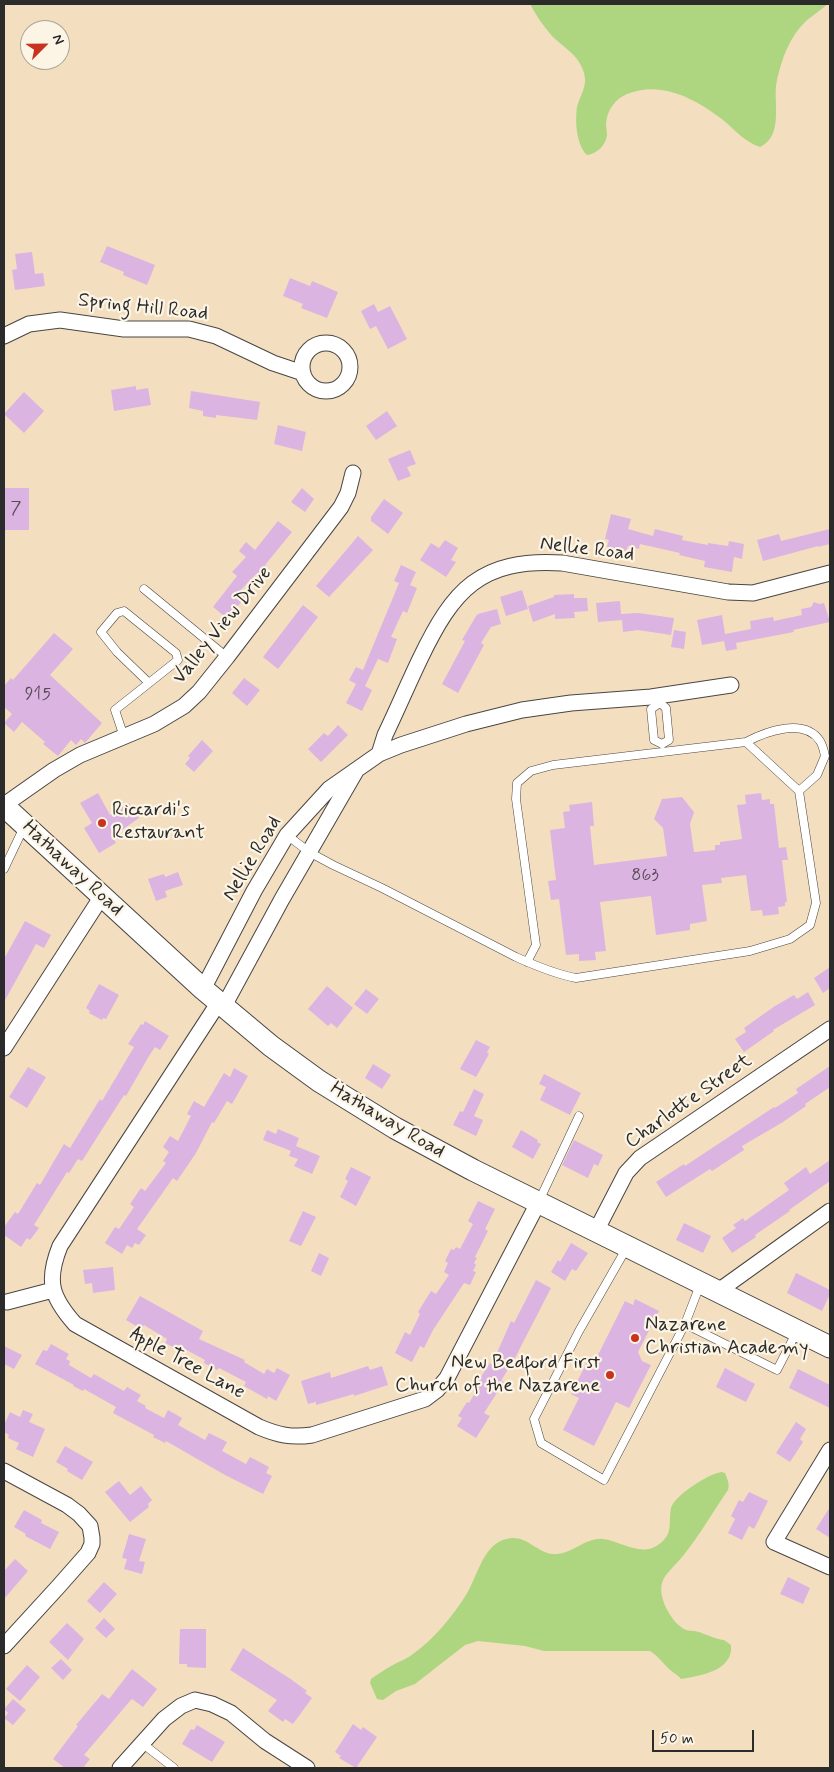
<!DOCTYPE html>
<style>
body{margin:0}
#map{position:relative;width:834px;height:1772px;overflow:hidden;background:#f4dec0;font-family:Mynerve,sans-serif}
canvas{display:block}
.frame{position:absolute;inset:0;border:5px solid #2b2b2b;pointer-events:none}
.north{position:absolute;left:20px;top:20px;width:50px;height:50px;box-sizing:border-box;background:#fcf5e5;border:1px solid #a8a49b;border-radius:50%;rotate:67deg;font-size:14px;font-weight:700;line-height:20px;text-align:center;color:#2b2b2b}
.north::after{content:'';display:block;margin:auto;width:18px;height:22px;background:#c8321e;clip-path:polygon(50% 0,100% 100%,50% 72%,0 100%)}
.scale{position:absolute;left:652px;top:1730px;width:102px;height:22px;box-sizing:border-box;border:2px solid #2b2b2b;border-top:0;padding-left:6px;font-size:15px;line-height:18px;white-space:nowrap;color:#2b2b2b;-webkit-text-stroke:4px #fcf5e5;paint-order:stroke}
</style>
<div id="map">
<canvas width="834" height="1772"></canvas>
<div class="frame"></div>
<div class="north">N</div>
<div class="scale">50 m</div>
</div>
<script>
const g = document.querySelector('canvas').getContext('2d');
g.lineJoin = 'round';
function fill(path, color) {
  g.fillStyle = color;
  g.fill(path, 'evenodd');
}
function strokePath(path, color, width, dash) {
  g.strokeStyle = color;
  g.lineWidth = width;
  g.lineCap = dash ? 'butt' : 'round';
  g.setLineDash(dash || []);
  g.stroke(path);
}
function drawText(font, color, halo, rows, align = 'center') {
  g.font = font + ' Mynerve,sans-serif';
  g.lineWidth = 4.5;
  g.setLineDash([]);
  g.textBaseline = 'middle';
  g.strokeStyle = halo;
  g.fillStyle = color;
  for (const [text, x, y, turn = 0] of rows) {
    g.save();
    g.translate(x, y);
    g.rotate((+turn || 0) * Math.PI / 180);
    g.textAlign = isNaN(turn) ? turn : align;
    if (halo) g.strokeText(text, 0, 0);
    g.fillText(text, 0, 0);
    g.restore();
  }
}
fill(new Path2D(`
 M530,4H828C821,10 813,15 806,21C790,36 782,58 777,80C772,101 785,135 760,147C746,143 734,129 723,120C696,99 661,80 627,94C615,99 607,110 606,124C606,127 607,131 607,135C606,145 597,154 587,155C576,145 575,120 577,107C580,95 588,86 584,73C579,55 564,48 552,36C543,26 536,15 530,4Z
 M722,1472L725,1473C727,1478 730,1484 728,1490C713,1512 699,1536 683,1556C676,1565 665,1573 662,1583C658,1597 670,1619 681,1627C686,1632 693,1630 699,1632C708,1635 715,1639 724,1640L731,1645C734,1671 699,1676 681,1679C677,1674 672,1672 668,1668C662,1662 658,1656 650,1651H544L525,1646L478,1641L465,1645L415,1684L396,1691L383,1700L377,1699L370,1683L371,1679C378,1674 385,1669 393,1665C400,1661 407,1659 413,1654C435,1638 452,1617 466,1595C478,1576 483,1541 511,1538C528,1537 537,1552 552,1554C571,1556 585,1537 603,1539C620,1541 641,1557 658,1545C674,1534 668,1524 671,1508C674,1496 709,1473 722,1472Z`), '#aed680');
fill(new Path2D(`
 M107,246L155,265L147,285L123,275L124,272L100,262Z
 M32,252L35,274L43,273L45,286L15,290L12,270L17,269L15,254Z
 M290,278L310,286L312,281L338,292L327,318L301,308L303,304L283,296Z
 M374,304L378,312L390,306L407,339L388,349L376,326L370,329L361,311Z
 M136,386V390L148,388L151,405L114,411L111,390Z
 M191,391L260,402L257,420L216,415V418L203,416V411L189,408Z
 M24,392L44,411L24,433L4,414Z
 M387,411L397,426L376,440L366,426Z
 M278,425L306,432L302,451L274,444Z
 M410,450L416,464L407,467L411,476L398,481L388,459Z
 M4,488H29V530H4Z
 M302,488L314,499L305,512L291,502Z
 M384,499L403,513L388,534L371,521V517Z
 M611,514L631,519L628,529L653,536L655,529L683,536L682,540L708,545V543L728,546L729,541L744,544L742,559L734,557L732,572L704,567L705,561L679,555L680,553L640,544L639,549L628,546L626,552L607,547L609,540L605,539Z
 M278,521L292,532L265,565L266,566L258,576L256,574L239,592L245,597L228,619L213,607L237,576L232,572L246,557L239,551L246,542L255,550Z
 M830,529V544L818,547V546L763,561L757,540L779,534L781,541Z
 M358,536L373,550L329,597L316,586Z
 M445,540L458,548L451,560L456,562L446,577L420,560L431,543L439,548Z
 M401,565L416,572L410,585L417,588L407,613L403,611L391,637L397,639L388,663L378,659L365,686L372,690L362,711L346,703L356,684L349,680L356,667L363,670L399,583L394,581Z
 M522,590L528,609L506,616L500,597Z
 M574,594V598H587L588,611L574,612L575,618L555,619V614L533,622L528,606L554,597V595Z
 M620,601L621,614L638,613L674,618L671,635L638,630L623,632L622,620L598,622L596,603Z
 M814,602L819,604L824,603L830,622L793,630L794,632L736,643L737,649L726,651L724,641L702,645L697,620L722,615L725,634L751,629L750,621L773,617L774,621L802,615L801,609L811,607Z
 M303,605L318,617L278,669L263,657Z
 M497,609L501,624L491,627L481,643L484,645L458,693L442,684L465,641L462,640L476,616L478,614Z
 M674,630L686,632L684,649L671,647Z
 M54,633L73,649L50,675L102,723L85,743L81,739L76,745L71,740L58,756L43,744L45,742L22,722L14,732L4,723L12,714L4,707V686L11,678L13,680Z
 M244,678L260,690L247,706L232,693Z
 M338,725L348,735L321,762L308,749L324,733L328,736Z
 M202,740L213,751L194,772L185,764L190,758L188,756Z
 M98,793L110,815L129,803L139,818L112,837L116,843L99,853L84,828L92,823L80,803Z
 M761,793L762,800L770,799V804H774L779,848L786,847L788,860H782L787,902H785V906L778,907L779,914L763,916L762,910L751,911L746,875L721,878L722,883L702,885L707,921L690,924V930L656,935L651,896L600,902L606,951L595,952L596,960L579,961V954L566,955L559,899L551,900L548,881L556,880L550,830L565,828L563,812L570,811L569,805L592,802L594,826H590L594,865L667,856L663,828L654,819L662,799L682,797L694,812L690,824L694,852L715,850V845H720V842L742,839L737,805L746,804L745,795Z
 M178,872L183,885L165,891L167,897L156,901L148,879L164,874L165,877Z
 M25,921L51,935L44,948L36,944L4,1002V959Z
 M830,967V988L823,993L814,978Z
 M99,984L119,995L106,1019L103,1018L102,1020L89,1013L90,1011L86,1008Z
 M327,986L353,1008L337,1028L331,1023L328,1026L308,1009Z
 M366,989L379,999L367,1014L354,1004Z
 M808,992L815,1005L773,1030L774,1031L744,1052L735,1039L746,1032L744,1028L775,1006L794,995L797,999Z
 M145,1021L169,1036L160,1050L155,1047L149,1056L126,1096L124,1095L82,1161L78,1159L69,1173L67,1172L34,1225L39,1228L30,1240L27,1238L21,1247L4,1235V1227L15,1212L18,1214L37,1183L40,1185L64,1144L70,1148L100,1099L102,1101L134,1047L128,1044L141,1024L143,1025Z
 M476,1040L490,1047L487,1052L489,1054L476,1077L460,1069Z
 M373,1064L391,1075L382,1089L365,1078Z
 M830,1066V1087L805,1104L806,1106L783,1122L742,1146L744,1150L712,1171L710,1169L666,1197L656,1182L684,1164L685,1166L774,1107L775,1108L798,1093L796,1089Z
 M28,1067L46,1077L27,1108L9,1097Z
 M234,1068L248,1076L232,1104L227,1101L214,1123L212,1122L196,1153L177,1181L173,1178L137,1229L146,1235L139,1245L135,1243L132,1248L127,1245L122,1254L105,1243L115,1227L119,1229L134,1207L130,1204L141,1188L145,1191L166,1163L163,1161L169,1152L163,1147L170,1136L178,1141L191,1116L187,1114L194,1101L204,1107L224,1073L230,1077Z
 M544,1074L581,1093L570,1115L540,1100L546,1087L539,1084Z
 M474,1089L484,1094L474,1116L483,1120L476,1136L453,1125L460,1111L463,1112Z
 M278,1129L299,1138L296,1146L320,1156L312,1174L294,1166L298,1159L289,1156L291,1151L263,1140L267,1130L276,1134Z
 M521,1130L538,1140L537,1142L541,1144L533,1159L512,1147Z
 M574,1140L603,1155L598,1166L594,1164L588,1178L562,1165Z
 M830,1160V1181L789,1210L790,1211L755,1235L756,1237L732,1253L722,1238L736,1228L733,1225L743,1218L745,1221L789,1190L784,1183L806,1167L810,1174Z
 M351,1167L371,1177L356,1206L340,1197L348,1181L345,1179Z
 M478,1201L495,1209L485,1229L488,1231L475,1257L477,1258L474,1263L476,1265L473,1271L476,1272L470,1285L464,1283L433,1330L424,1348L420,1346L412,1362L395,1353L405,1332L410,1335L420,1314L418,1312L431,1291L436,1294L449,1275L444,1272L448,1263L445,1261L451,1249L454,1250L456,1247L460,1249L473,1224L468,1221Z
 M303,1211L316,1217L301,1246L289,1241Z
 M684,1223L711,1236L703,1253L676,1240Z
 M571,1243L588,1253L576,1271L572,1269L565,1281L551,1272L558,1260L560,1262Z
 M319,1253L329,1258L321,1276L311,1271Z
 M113,1267L115,1290L93,1293L92,1283L85,1284L83,1270Z
 M796,1273L830,1290V1294L822,1311L787,1293Z
 M536,1280L551,1288L516,1356L501,1381L504,1382L484,1413L490,1416L476,1438L457,1426L462,1418L458,1416L467,1402L469,1403L480,1385L477,1383L490,1363L492,1364L511,1321L514,1323Z
 M140,1296L203,1331L199,1339L245,1360L244,1362L264,1374L267,1369L274,1373L277,1368L290,1375L276,1401L268,1396L267,1399L244,1386L246,1382L219,1368L217,1370L204,1363L205,1360L183,1348L181,1351L165,1343L167,1339L144,1325L141,1329L126,1320Z
 M635,1299L659,1311L638,1352L642,1361L651,1365L629,1408L616,1402L594,1446L563,1430L579,1398L571,1394L590,1356L596,1359L625,1301L633,1305Z
 M51,1344L69,1354L66,1359L70,1361L69,1365L91,1378L94,1374L124,1391L127,1387L141,1395L137,1401L146,1406L145,1408L164,1418L168,1410L182,1418L178,1425L205,1440L209,1433L227,1442L222,1451L246,1464L250,1457L269,1467L266,1473L272,1476L263,1494L225,1475L166,1441L165,1443L153,1437L154,1435L113,1413L116,1407L84,1389L83,1391L73,1386L74,1385L35,1364L43,1350L47,1351Z
 M4,1346L22,1355L14,1369L4,1364Z
 M368,1366L370,1370L382,1366L388,1385L354,1396V1394L316,1405V1402L308,1404L301,1381L330,1372L331,1378Z
 M725,1368L755,1384L746,1402L716,1387Z
 M798,1369L830,1385V1408L789,1388Z
 M23,1410L33,1414L29,1422L45,1429L33,1457L16,1449L19,1443L8,1438L9,1435L4,1432V1425L10,1412L20,1417Z
 M796,1422L806,1429L800,1439L803,1442L790,1462L776,1453Z
 M65,1446L93,1462L82,1480L67,1471L68,1469L56,1462Z
 M119,1481L130,1495L141,1486L152,1500L148,1504L149,1507L130,1522L105,1492Z
 M749,1492L768,1501L754,1529L749,1526L742,1540L728,1533L735,1519L731,1516L739,1500L743,1502Z
 M830,1507V1538L816,1529Z
 M24,1510L42,1520L41,1523L59,1532L50,1549L25,1536L26,1534L14,1527Z
 M129,1534L146,1539L139,1561L145,1562L142,1574L124,1569L127,1559L122,1558Z
 M15,1559L28,1571L4,1599V1571Z
 M788,1577L810,1588L803,1604L780,1594Z
 M104,1582L117,1594L100,1613L87,1601Z
 M104,1618L115,1629L106,1638L95,1628Z
 M67,1623L84,1639L68,1660L49,1642Z
 M180,1629H206V1668L187,1667V1664H179Z
 M243,1648L292,1680L307,1691L305,1693L312,1698L293,1724L285,1719L283,1722L268,1711L277,1700L230,1670Z
 M61,1659L72,1670L63,1680L51,1668Z
 M27,1665L40,1677L20,1701L6,1689Z
 M132,1669L157,1689L143,1707L132,1699L130,1701L84,1755L90,1759L83,1768H65L53,1759L78,1726L76,1725L102,1694L109,1699Z
 M13,1699L26,1710L13,1725L4,1718L8,1713L4,1709Z
 M353,1724L361,1730L363,1727L377,1737L356,1768L339,1758L341,1756L335,1752Z
 M197,1725L225,1742L212,1762L182,1744L191,1729L194,1730Z`), '#dcb4e1');
const service = new Path2D(`
 M144,589L227,657
 M660,696V703L666,708L669,740L662,744
 M660,703L651,709L654,740L662,744
 M124,737L115,710L178,660L176,653L124,611L117,613L101,632L117,652L148,682
 M746,742C765,732 804,717 820,741C823,746 824,751 825,756L817,775L799,791
 M287,835L309,852L333,865L382,888L516,957C536,966 555,974 576,978L750,951L790,939L810,925L816,903L799,791L746,742L553,765L531,771L517,783L516,799L536,945L527,962
 M4,869L24,827
 M539,1201L579,1116
 M626,1249L579,1331L534,1419L541,1443L604,1480L685,1324L777,1370L796,1333
 M685,1324L700,1285
 M143,1744L174,1768`);
const minor = new Path2D(`
 M4,336L29,324L60,320L124,329H189L216,336L273,363L303,373
 M302 367a24 24 0 1 1 48 0a24 24 0 1 1-48 0Z
 M379,754L385,735C397,710 408,684 420,659C453,590 480,558 562,563L728,592L753,593L830,573
 M4,805L54,770L80,755L154,724L184,706L199,692L227,657L341,507L348,493L353,473
 M203,989L254,891L287,835L329,789L379,754L401,745L466,724L522,710L571,703L651,697L731,685
 M219,1002L60,1246C46,1281 51,1297 75,1324L259,1427C278,1435 291,1438 312,1435L425,1399L437,1390L447,1378L538,1203
 M224,1006L282,899L356,771
 M4,1048L102,896
 M596,1231L626,1173L640,1158L830,1029
 M717,1292L830,1211
 M7,1302L53,1290
 M830,1450L774,1542L830,1567
 M4,1471L67,1505L79,1514L90,1526L92,1538V1544L88,1553L58,1587L4,1646
 M120,1768L164,1719L181,1706L195,1700L212,1704L231,1713L265,1741L307,1768`);
const secondary = new Path2D(`
 M4,806L203,989L271,1046L319,1081L395,1128L473,1170L830,1347`);
strokePath(service, '#494641', 9);
strokePath(minor, '#494641', 17);
strokePath(secondary, '#494641', 23);
strokePath(service, '#fff', 8);
strokePath(minor, '#fff', 15);
strokePath(secondary, '#fff', 21);
for (const [x, y, r, color] of [
 [102,823,5,"#c8321e"],
 [635,1338,5,"#c8321e"],
 [610,1375,5,"#c8321e"]
]) {
  const dot = new Path2D();
  dot.arc(x, y, r, 0, 2 * Math.PI);
  g.fillStyle = color;
  g.fill(dot);
  strokePath(dot, '#fcf5e5', 2);
}
drawText('18px', '#574d58', null, [
 ["7",16,509],
 ["915",38,695],
 ["863",645,876]
]);
drawText('20px', '#2b2b2b', '#fcf5e5', [
 ["Spring Hill Road",143,308,6],
 ["Nellie Road",587,550,7],
 ["Valley View Drive",223,626,-51],
 ["Nellie Road",253,859,-59],
 ["Hathaway Road",72,869,43],
 ["Charlotte Street",689,1102,-35],
 ["Hathaway Road",387,1121,31],
 ["Apple Tree Lane",187,1364,29]
]);
drawText('20px', '#2b2b2b', '#fcf5e5', [
 ["Riccardi's",112,811],
 ["Restaurant",112,834],
 ["Nazarene",645,1326],
 ["Christian Academy",645,1349],
 ["New Bedford First",600,1364,"right"],
 ["Church of the Nazarene",600,1387,"right"]
], 'left');
</script>
